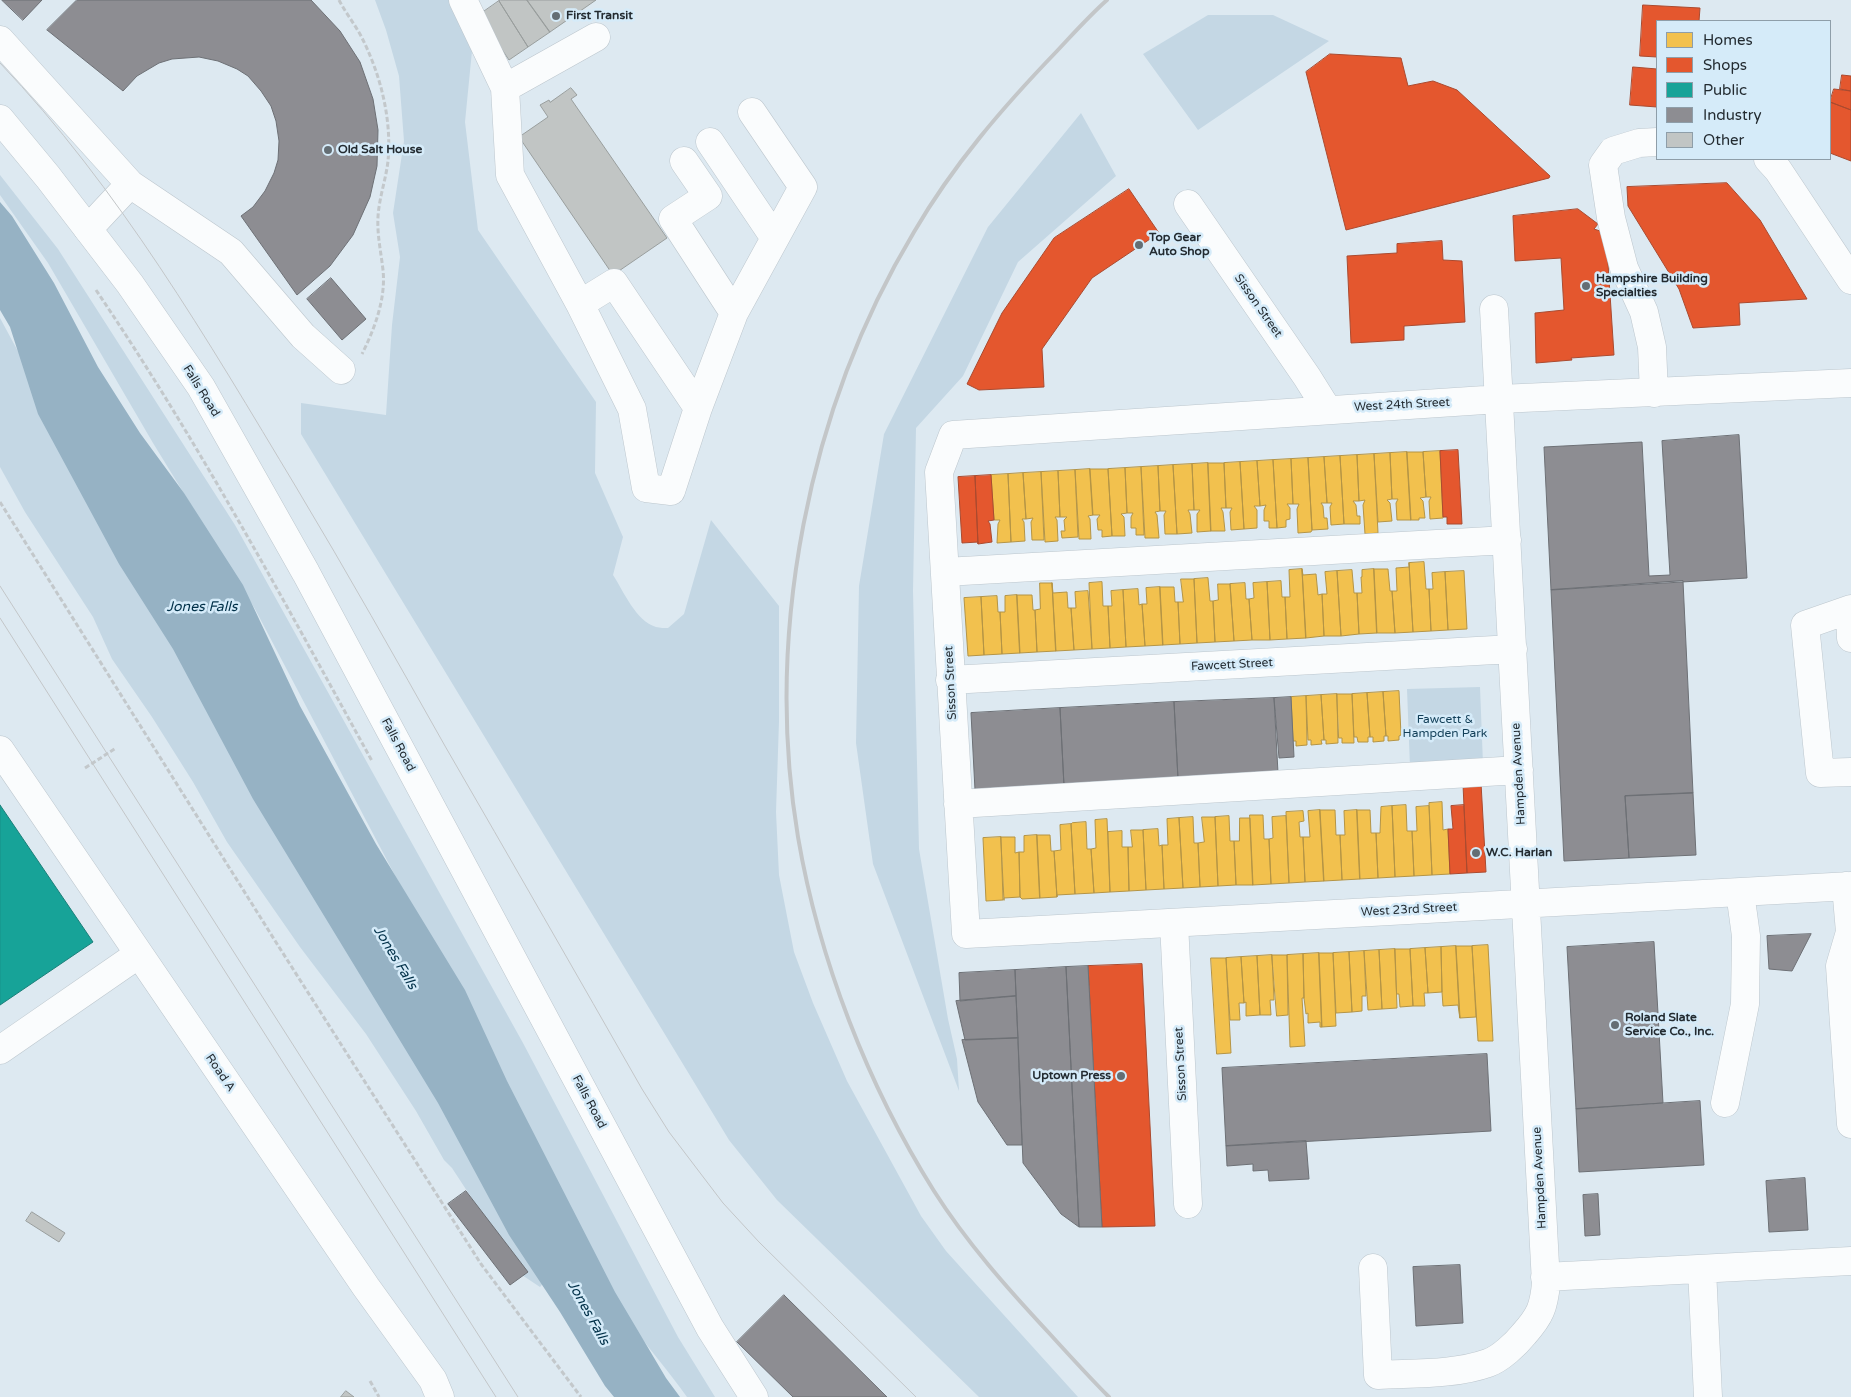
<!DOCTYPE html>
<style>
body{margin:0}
#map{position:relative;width:1851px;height:1397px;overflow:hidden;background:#dde9f1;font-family:"Varela Round",sans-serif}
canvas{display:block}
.legend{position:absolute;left:1656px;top:20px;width:175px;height:140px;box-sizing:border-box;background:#d5ebf9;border:1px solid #8e9ea9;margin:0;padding:6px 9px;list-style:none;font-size:15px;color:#232b31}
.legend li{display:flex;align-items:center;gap:10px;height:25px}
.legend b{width:25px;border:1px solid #8e9ea9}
</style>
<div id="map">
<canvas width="1851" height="1397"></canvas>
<ul class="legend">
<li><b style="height:14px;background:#f2c14e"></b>Homes</li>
<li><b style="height:14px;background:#e4572e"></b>Shops</li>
<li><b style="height:14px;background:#17a398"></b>Public</li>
<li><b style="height:14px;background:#8d8d92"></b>Industry</li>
<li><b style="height:14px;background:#c1c5c4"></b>Other</li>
</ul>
</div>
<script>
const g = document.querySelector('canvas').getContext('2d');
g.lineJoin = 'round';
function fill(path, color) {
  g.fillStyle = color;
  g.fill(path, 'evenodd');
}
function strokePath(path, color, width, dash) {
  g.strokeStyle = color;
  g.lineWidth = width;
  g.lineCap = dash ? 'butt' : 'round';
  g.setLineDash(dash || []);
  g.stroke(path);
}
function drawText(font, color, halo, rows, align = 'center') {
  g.font = font + ' "Varela Round",sans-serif';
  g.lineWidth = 5;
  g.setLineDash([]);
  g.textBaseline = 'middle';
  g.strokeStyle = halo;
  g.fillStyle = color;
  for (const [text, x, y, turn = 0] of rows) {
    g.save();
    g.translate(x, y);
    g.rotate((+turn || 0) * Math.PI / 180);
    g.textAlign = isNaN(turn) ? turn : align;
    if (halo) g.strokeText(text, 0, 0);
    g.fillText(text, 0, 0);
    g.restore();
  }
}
fill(new Path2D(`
 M375,0H477L465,122L478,230L596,402L595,473L623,537L613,575C624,592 636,621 656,627C660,628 665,628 668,628L684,614L711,520L779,606V721L776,812L779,875L794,952L813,1003L847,1081L921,1216L946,1251L1078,1397H979L777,1200L729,1140L301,434V403L386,415L392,325L400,257L393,213L404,141L399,76L386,30Z
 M1208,15H1273L1329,41L1198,130L1143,54Z
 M1081,113L1116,176L1018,262L963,376L916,428L913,591L919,849L948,1019L957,1059L959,1091L873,864L856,743L859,586L884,434L988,227Z
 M0,175L58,249L235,525L523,1043L678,1337L715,1397H687C668,1370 646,1346 628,1319L255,609L153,443L48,263L0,195Z
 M0,318L54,418L551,1274L540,1287L522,1275L452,1168L444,1160L416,1111L366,1034L300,947L227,842L193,782L152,717L112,659L93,617L25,512L0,467Z
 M1480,687L1483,764L1410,767L1407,689Z`), '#c4d7e4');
fill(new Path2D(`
 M0,202L12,216L54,283L98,367L140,433L184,493L243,585L300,706L376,844L465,990L507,1081L615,1292L666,1378L680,1397H614L605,1386L560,1312L509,1235L438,1103L253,799L173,649L119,564L38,414L10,327L0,310Z`), '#96b2c4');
const homes = new Path2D(`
 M1440,451L1443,518L1430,519L1429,501L1431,497H1426L1423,452Z
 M1407,452H1423L1426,497L1420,498L1423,501L1425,518H1419V520H1411Z
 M1407,452L1411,520H1397L1396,503L1398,499H1392L1390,453Z
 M1390,453L1392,499L1387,500L1390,503L1392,521L1378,522L1374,454Z
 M1374,454L1378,533L1365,534L1363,505L1365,500L1359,501L1357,455Z
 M1357,455L1359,501H1353L1356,505L1357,516H1360V524H1344L1340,456Z
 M1340,456L1344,524L1331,525L1330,507L1332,503H1327L1324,457Z
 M1324,457L1327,503H1321L1323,506L1324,518H1327L1328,529L1312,530L1308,458Z
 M1308,458L1312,530L1311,532L1298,533L1297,509L1299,504H1293L1291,459Z
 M1291,459L1293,504H1287L1290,508V519L1286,520V527L1277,528L1273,460Z
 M1273,460L1277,528H1269V521H1264V510L1266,505L1260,506L1257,461Z
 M1257,461L1260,506H1254L1257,510V528L1244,529L1240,462Z
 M1240,462L1244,529L1231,530L1230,512L1232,508H1226L1224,463Z
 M1208,463L1211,531L1197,532V514L1200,510H1194L1192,464Z
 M1208,463H1224L1226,508H1221L1223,512L1225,531H1211Z
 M1192,464L1194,510H1188L1190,514L1192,533L1177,534L1173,465Z
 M1173,465L1177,534H1165L1164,515L1166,511H1160L1158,466Z
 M1158,466L1160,511L1155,512L1157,515L1159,538H1145L1141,467Z
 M1141,467L1144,535H1136V528H1131V517L1133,513H1127L1125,468Z
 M1125,468L1127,513L1121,514L1124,517L1125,536H1112L1108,469Z
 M1090,469H1108L1112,536L1102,537V530H1098L1097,519L1100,515H1093Z
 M1090,469L1093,515L1088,516L1090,519L1091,539H1079L1075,470Z
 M1075,470L1078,537L1062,538L1061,531H1065L1064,520L1067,517H1060L1058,471Z
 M1058,471L1060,517H1055L1057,520L1058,541L1045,542L1041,472Z
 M1041,472L1044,540H1032L1031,522L1033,518L1026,519L1023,473Z
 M1023,473L1026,519H1022L1024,522L1025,541L1011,542L1008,474Z
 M1008,474L1011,542L997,543L998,524L1000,520H994L991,475Z
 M1424,562L1426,589H1429L1431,631L1413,632L1409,563Z
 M1409,563L1413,632L1395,633L1392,591H1397L1396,568L1409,567Z
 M1302,569L1306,638L1287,639L1285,597H1290L1289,570Z
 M1302,569L1303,575L1316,574L1318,595L1322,594L1324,636L1306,638Z
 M1374,569H1388L1390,591H1392L1395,633H1377Z
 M1374,569L1377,633L1359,634L1357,593H1362L1361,577H1362V570Z
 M1352,570L1354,593H1357L1359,634L1341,636L1337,571Z
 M1337,571L1341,636H1324L1322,594H1327L1325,572Z
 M1464,571L1467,629L1448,630L1445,572Z
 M1445,572L1448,630L1431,631L1429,589H1433L1432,573Z
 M1208,578L1210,601H1213L1215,642L1197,643L1194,579Z
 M1181,579H1194L1197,643L1180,644L1178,602H1183Z
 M1281,581L1282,597H1285L1287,639L1270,640L1267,582Z
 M1102,582L1103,606H1108L1110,648L1092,649L1089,583Z
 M1267,582L1270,640H1252L1249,599L1254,598L1253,583Z
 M1040,583H1052L1056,651L1037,652L1035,610L1040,609Z
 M1052,583L1053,593L1067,592L1068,608H1071L1074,650L1056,651Z
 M1245,583L1246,599H1249L1252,640L1234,641L1230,584Z
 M1218,584H1230L1234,641L1215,642L1213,601L1218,600Z
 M1160,587L1163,645L1145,646L1142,604H1147L1146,588Z
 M1160,587H1174L1175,602H1178L1180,644L1163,645Z
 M1138,589L1139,605L1142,604L1145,646L1126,647L1123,590Z
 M1123,590L1126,647L1110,648L1108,606H1112L1111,591Z
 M1088,591L1092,649L1074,650L1071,608H1076L1075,592Z
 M1017,595H1032L1033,610H1035L1037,652L1020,653Z
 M1017,595L1020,653L1002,654L1000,612H1005V596Z
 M997,596L998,612H1000L1002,654L984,655L981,597Z
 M981,597L984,655L968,656L964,598Z
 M1399,691L1401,735L1399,736V740L1388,741V736H1386L1383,692Z
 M1383,692L1386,736H1384V741L1373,742V737H1370L1367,693Z
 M1367,693L1370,737H1368V742H1358L1357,737H1354L1352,694Z
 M1337,694H1352L1354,743H1342V738H1339Z
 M1337,694L1338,743L1326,744V740H1324L1321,695Z
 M1321,695L1324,740H1321L1322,744L1311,745V740H1308L1306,696Z
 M1306,696L1307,745L1296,746V741H1293L1291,697Z
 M1442,802L1443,830L1448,829L1450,874L1432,875L1429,803Z
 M1406,805L1407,831H1412L1414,876L1395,877L1392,806Z
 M1392,806L1395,877L1378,878L1376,833H1380L1381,807Z
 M1429,806L1432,875L1414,876L1412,831H1417L1416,807Z
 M1320,810H1335L1336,835H1340L1342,880L1324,881Z
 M1320,810L1324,881L1305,882L1303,837H1310L1308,811Z
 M1357,810H1370L1371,833H1376L1378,878L1360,879Z
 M1357,810L1360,879L1342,880L1340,835H1345L1344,811Z
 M1303,811L1304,821L1299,822L1300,837H1303L1305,882L1289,883L1286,812Z
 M1250,815H1263L1264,839H1269L1271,884L1253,885Z
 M1229,816L1230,841H1234L1236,885L1218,886L1215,817Z
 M1286,816L1289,883L1271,884L1269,839L1273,838L1272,817Z
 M1193,817L1194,843H1198L1200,887L1183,888L1179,818Z
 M1202,817H1215L1218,886L1200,887L1198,843L1204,842Z
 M1179,818L1183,888L1164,889L1162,845H1168L1167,819Z
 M1240,818H1250L1253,885H1236L1234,841H1239Z
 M1107,819L1110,892L1094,893L1091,849L1096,848L1095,820Z
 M1086,822L1087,849H1091L1094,893L1075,894L1071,824L1072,823Z
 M1071,824L1075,894L1057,895V897L1054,851L1061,850L1060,825Z
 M1158,829L1159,846L1162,845L1164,889L1146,890L1143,830Z
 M1131,830H1143L1146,890L1129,891L1128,847H1132Z
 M1122,831V847H1128L1129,891L1110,892L1108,832Z
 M1037,835L1040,898L1022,899L1020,897L1019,852H1024V836Z
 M1037,835H1050L1051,851H1054L1057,897L1040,898Z
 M1001,837H1015V853L1019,852L1020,897L1004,898V900Z
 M1001,837L1003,900L986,901L983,838Z
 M1488,945L1493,1041H1478L1472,946Z
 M1456,946H1472L1476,1017L1460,1018Z
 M1456,946L1460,1018L1458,1005L1443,1006L1442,992L1441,947Z
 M1441,947L1442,992L1428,993L1425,948Z
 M1425,948L1428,993H1424L1425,1006H1413L1410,949Z
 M1395,949L1397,1008L1382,1009L1379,950Z
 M1395,949H1410L1413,1006L1400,1007L1399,994H1397Z
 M1379,950L1382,1009L1368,1010L1364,951Z
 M1364,951L1366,996H1362V1011L1352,1012L1349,952Z
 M1349,952L1352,1012L1336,1013L1333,953Z
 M1319,953H1333L1336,1026L1322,1027Z
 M1319,953L1322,1027H1320V1022L1308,1023V1013L1306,1014L1304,998L1303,954Z
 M1303,954L1304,998H1302L1305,1046L1290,1047L1287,955Z
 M1272,955L1274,1000H1270L1271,1015H1260L1257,956Z
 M1272,955H1287L1288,1015L1277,1016Z
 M1257,956L1260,1015L1246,1016V1002L1244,1003L1241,957Z
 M1241,957L1244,1003H1239L1240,1020H1230L1226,958Z
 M1211,958H1226L1231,1053L1217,1054Z`);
fill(homes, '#f2c14e');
strokePath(homes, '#b49445', 1);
const shops = new Path2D(`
 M1643,5L1700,8L1699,21H1657V57L1640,56Z
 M1330,54L1401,58L1408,86L1433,81L1457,90L1550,176L1549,178L1346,230L1306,72Z
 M1633,67L1657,69V107L1630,105Z
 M1842,75L1851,76V91L1840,89Z
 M1834,89L1851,91V110L1830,102Z
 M1830,102L1851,110V161L1830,153Z
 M1727,183L1760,220L1807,299L1739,303L1740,325L1693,328L1679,289L1628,206L1627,187Z
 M1129,189L1159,233L1092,278L1042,349L1044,387L979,390L967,384L1002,313L1054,238Z
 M1578,209L1598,224L1594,229L1606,233L1614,355L1571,358L1572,360L1536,363L1535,313L1564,310L1561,258L1515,261L1513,216Z
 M1442,241L1443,260L1462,261L1465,322L1404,326V340L1351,343L1347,256L1397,253V244Z
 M1458,450L1462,524H1447V517H1443L1440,451Z
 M991,475L994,520L988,521L990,524L992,542L978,544L975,476Z
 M975,476L978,544V542L962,543L958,477Z
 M1481,783L1486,872L1467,873L1463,784Z
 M1464,805L1467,873L1450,874L1448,829H1453L1451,806Z
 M1142,964L1155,1226L1102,1227L1088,966Z`);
fill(shops, '#e4572e');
strokePath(shops, '#aa4a2f', 1);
const public = new Path2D(`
 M0,805L93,942L0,1005Z`);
fill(public, '#17a398');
strokePath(public, '#1b7f79', 1);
const industry = new Path2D(`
 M2,0H42L23,20Z
 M77,0H311L340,31L360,62L373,99L378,130L377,166L370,197L353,235L330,266L297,295L241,216L253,207L265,191L274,173L278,160L279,141L276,121L271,106L261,91L248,76L237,69L218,61L199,57L172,59L159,63L137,76L123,91L47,30Z
 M331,278L366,319L342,340L307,299Z
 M1739,435L1747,578L1551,590L1544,447L1642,442L1649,576L1670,575L1662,441Z
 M1683,581L1693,793L1625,796L1629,858L1564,861L1551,590Z
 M1291,697L1294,757L1279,758L1274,698Z
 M1274,698L1278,773L1178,778L1174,702Z
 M1174,702L1178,780L1064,786L1060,708Z
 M1060,708L1064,786L975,790L971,713Z
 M1693,793L1696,855L1629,858L1625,796Z
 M1811,934L1792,971L1769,969L1767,936Z
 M1654,942L1663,1103L1576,1109L1567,947Z
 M1088,966L1102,1227H1079L1066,967Z
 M1066,967L1077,1186L1079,1227L1061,1214L1023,1163L1015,970Z
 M1015,970L1016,996L960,1001L959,973Z
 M1016,996L1018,1038L965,1040L956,1001Z
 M1018,1038L1022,1145H1007L978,1102L962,1040Z
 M1487,1054L1491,1131L1226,1146L1222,1068Z
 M1700,1101L1704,1165L1579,1172L1576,1109Z
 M1306,1141L1309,1179L1269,1181L1268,1170L1253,1171V1164L1227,1166L1226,1146Z
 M1805,1178L1808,1230L1769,1232L1766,1181Z
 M466,1191L528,1272L510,1285L448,1204Z
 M1598,1194L1600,1235L1585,1236L1583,1195Z
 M1460,1265L1463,1323L1416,1326L1413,1267Z
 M784,1295L887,1397H793L737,1342Z`);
fill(industry, '#8d8d92');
strokePath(industry, '#6d7075', 1);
const building = new Path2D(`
 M501,0H527L550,32L528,47L499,1Z
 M527,0H596L550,32Z
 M499,1L528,47L509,60L479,15Z
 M571,88L577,95L571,99L667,238L613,275L519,137L548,117L540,105L549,100L550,102Z
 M32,1212L65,1233L59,1242L26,1221Z
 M346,1391L354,1397H341Z`);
fill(building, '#c1c5c4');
strokePath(building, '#999e9d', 1);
const minor = new Path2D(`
 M463,0L505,88L596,37
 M0,40L130,184L88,229
 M505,88L510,175L580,304L632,409L646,488L671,491L698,408L734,313L803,187L752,112
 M710,142L774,237
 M1768,159L1778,170L1851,280
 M684,161L708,196L673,219L734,313
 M130,184L231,252L303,336L341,370
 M1188,204L1307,377L1327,409
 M580,304L614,283L698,408
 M1851,383L1500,399L953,435L939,472L966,934L1851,886
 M1654,393L1652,347L1644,312L1624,268L1611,218L1603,165L1613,151L1639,143L1657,142
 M945,572L1507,540
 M1851,609L1805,625L1820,773L1851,772
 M1850,610L1851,638
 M950,680L1513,649
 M0,750L366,1287L433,1380L440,1397
 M958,804L1519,770
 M1846,886L1850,932L1840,966L1851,1124
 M1174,923L1188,1204
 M0,1050L139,954
 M1725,1103L1745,1004L1746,936L1740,892
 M1373,1268L1378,1375C1414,1373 1454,1375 1488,1363C1500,1359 1516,1344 1524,1334C1540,1316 1544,1307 1546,1283L1494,309
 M1702,1269L1708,1397
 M1545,1277L1851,1261`);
const major = new Path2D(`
 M0,119L48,177L130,284L201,387L306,573L710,1328L754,1397`);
strokePath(minor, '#bcc6cd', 29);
strokePath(major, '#bcc6cd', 29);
strokePath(new Path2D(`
 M339,0C345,12 354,23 361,36C380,73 392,118 388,161C386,179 379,198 378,217C377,235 381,252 383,270C386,298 375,328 362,354
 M96,290C198,441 284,601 372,761
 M0,502L279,947L481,1264L581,1397
 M85,768L116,748
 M370,1381L379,1397`), '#c3c8cb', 3, [5, 2.5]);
strokePath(minor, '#fafcfd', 28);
strokePath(major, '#fafcfd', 28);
strokePath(new Path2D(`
 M0,63C119,188 207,339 296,487C347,572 396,659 445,746C511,860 577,975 642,1089L669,1132L723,1203L759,1242L916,1397
 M0,586L518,1397
 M0,618L496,1397`), '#c3c6c8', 1);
strokePath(new Path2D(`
 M1107,0C1089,16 1073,34 1057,51C1003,107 953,165 914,232C808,408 764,634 798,837C819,960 868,1086 934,1191C967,1243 1008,1289 1049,1333C1069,1355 1089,1377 1109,1397`), '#c3c6c8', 4);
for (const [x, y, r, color] of [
 [556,16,5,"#646e74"],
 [328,150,5,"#646e74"],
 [1139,245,5,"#646e74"],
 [1586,286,5,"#646e74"],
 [1476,853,5,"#646e74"],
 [1615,1025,5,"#646e74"],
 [1121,1076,5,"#646e74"]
]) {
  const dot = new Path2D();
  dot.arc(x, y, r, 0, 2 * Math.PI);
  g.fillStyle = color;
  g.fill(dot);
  strokePath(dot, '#d5ebf9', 2);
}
drawText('bold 12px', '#232b31', '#d5ebf9', [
 ["First Transit",566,16],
 ["Old Salt House",338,150],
 ["Top Gear",1149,238],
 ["Auto Shop",1149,252],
 ["Hampshire Building",1596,279],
 ["Specialties",1596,293],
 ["W.C. Harlan",1486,853],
 ["Roland Slate",1625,1018],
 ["Service Co., Inc.",1625,1032],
 ["Uptown Press",1111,1076,"right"]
], 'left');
drawText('12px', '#232b31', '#d5ebf9', [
 ["Sisson Street",1258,306,55],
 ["Falls Road",201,391,58],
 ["West 24th Street",1402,405,-3],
 ["Fawcett Street",1232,665,-3],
 ["Sisson Street",951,683,-93],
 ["Falls Road",398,745,62],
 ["Hampden Avenue",1519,774,-93],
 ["West 23rd Street",1409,910,-3],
 ["Sisson Street",1181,1064,-93],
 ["Road A",220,1073,56],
 ["Falls Road",589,1102,62],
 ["Hampden Avenue",1540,1178,-93]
]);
drawText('12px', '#123f58', '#d5ebf9', [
 ["Fawcett &",1445,720],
 ["Hampden Park",1445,734]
]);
drawText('italic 14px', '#003048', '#d5ebf9', [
 ["Jones Falls",202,607],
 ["Jones Falls",395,958,59],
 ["Jones Falls",588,1313,61]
]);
</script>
